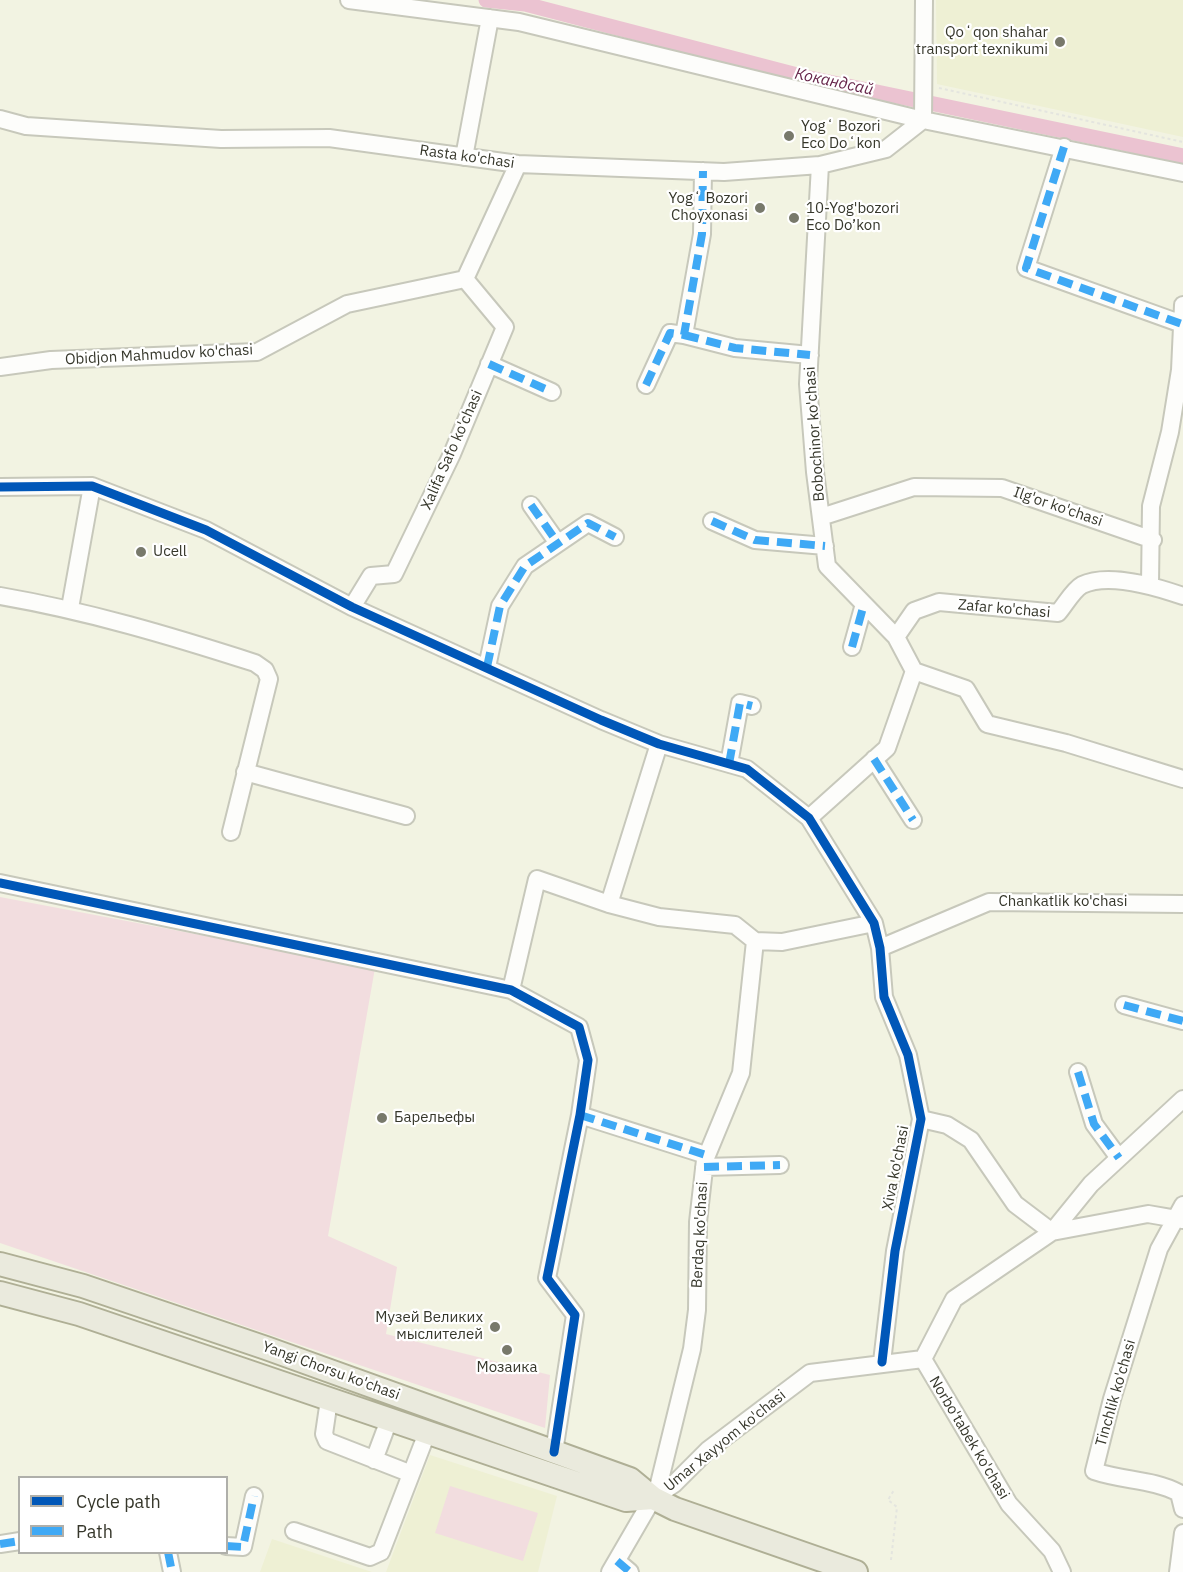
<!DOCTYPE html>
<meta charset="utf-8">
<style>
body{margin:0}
#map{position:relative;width:1183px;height:1572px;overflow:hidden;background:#f2f3e2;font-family:"IBM Plex Sans",sans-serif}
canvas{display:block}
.legend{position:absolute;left:18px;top:1476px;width:210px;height:78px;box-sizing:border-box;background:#fff;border:2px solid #afafaa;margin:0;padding:8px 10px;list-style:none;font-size:18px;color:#36372b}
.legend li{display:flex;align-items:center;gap:12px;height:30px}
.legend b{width:30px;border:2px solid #afafaa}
</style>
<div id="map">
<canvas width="1183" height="1572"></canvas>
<ul class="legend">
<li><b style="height:8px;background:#0057b8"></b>Cycle path</li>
<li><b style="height:8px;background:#3fa9f5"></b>Path</li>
</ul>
</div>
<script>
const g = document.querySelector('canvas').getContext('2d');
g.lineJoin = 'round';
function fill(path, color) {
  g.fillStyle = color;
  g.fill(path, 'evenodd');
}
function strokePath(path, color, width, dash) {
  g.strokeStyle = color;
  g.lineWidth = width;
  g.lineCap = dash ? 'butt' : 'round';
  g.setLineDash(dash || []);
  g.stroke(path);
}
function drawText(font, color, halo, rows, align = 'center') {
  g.font = font + ' "IBM Plex Sans",sans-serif';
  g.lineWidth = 4.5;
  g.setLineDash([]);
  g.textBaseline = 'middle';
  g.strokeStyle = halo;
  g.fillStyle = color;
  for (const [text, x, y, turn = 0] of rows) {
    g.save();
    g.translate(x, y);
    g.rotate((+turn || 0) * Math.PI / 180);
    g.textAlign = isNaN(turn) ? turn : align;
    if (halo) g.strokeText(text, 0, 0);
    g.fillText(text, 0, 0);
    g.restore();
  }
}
fill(new Path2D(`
 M936,0H1183V137L937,84Z
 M430,1455L557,1496L538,1572H386Z
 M272,1539L372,1572H260Z`), '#eef0d4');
fill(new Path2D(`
 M0,897L375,968L328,1236L397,1267L386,1334L550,1375L545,1428L0,1243Z
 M450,1486L538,1513L523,1561L435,1533Z`), '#f2dddf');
strokePath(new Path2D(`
 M486,0L525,4L805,77L1183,156`), '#ebc3d1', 15);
const minor = new Path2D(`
 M349,0L519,22L923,120L1183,173
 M0,119L26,126L221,139L329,138L518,164L724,172L820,165L886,149L923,120
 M923,120L924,0
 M1064,147L1026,268L1182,324
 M464,157L490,18
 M820,165L808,384L815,472L827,566L896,637L914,671L966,689L987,724L1066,743L1183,779
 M684,335L735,348L810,355
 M489,364L552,392
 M0,367L51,360L257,352L347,304L465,279L518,164
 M646,385L670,333L684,335L702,234L703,171
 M0,487L92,486L206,530L352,607L601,720L659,744L747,769L809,818L874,923L880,948L884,997L908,1055L921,1119L895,1251L882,1362
 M531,505L557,542
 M821,517L914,487L1002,488L1153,540
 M712,521L755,540L825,546
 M1150,584L1151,506L1170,432L1180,370L1183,305
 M0,596C87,611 171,636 255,663L265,670L269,679L231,832
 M352,607L371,576L394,574L452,454L505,327L465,279
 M70,608L92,486
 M896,637L914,611L939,602L1058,613C1065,605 1073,590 1082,585C1109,572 1157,587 1183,596
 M852,647L864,604
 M487,667L500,606L525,566L588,523L615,537
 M874,759L913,820
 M729,764L740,703L752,706
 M245,772L406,816
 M809,818L887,748L914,671
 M0,883L511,990L579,1027L588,1060L580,1115L547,1278L575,1315L554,1452
 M609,904L659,744
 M880,948L989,902L1183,904
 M511,990L537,879L609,904L659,917L735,925L755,941L782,942L874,923
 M1124,1005L1183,1021
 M1078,1072L1094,1124L1119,1158
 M580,1115L706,1155
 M921,1119L947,1125L971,1140L1015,1204L1052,1232L1148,1214L1183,1220
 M704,1167L780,1165
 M1183,1205L1159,1249L1112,1399L1094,1471C1123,1481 1153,1479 1179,1493L1183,1509
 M923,1359L1009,1504L1052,1551L1062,1572
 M329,1400L324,1434L327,1441L409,1473
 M374,1460L389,1420
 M656,1496L692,1349L697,1310L698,1222L705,1160L741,1073L755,941
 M294,1531L370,1557L381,1552L427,1433
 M0,1544L20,1541
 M226,1546L243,1547L254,1496
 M168,1552L172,1572
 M617,1561L630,1572
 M610,1572L653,1498L674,1484L708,1450L810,1373L923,1359L954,1299L1052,1232L1091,1184L1183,1099
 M1178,1572L1183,1533`);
const major = new Path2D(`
 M0,1264L83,1286L266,1348L630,1479L653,1498L675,1509L856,1572
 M0,1293L79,1314L626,1500L653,1498`);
strokePath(minor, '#c7c8bb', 20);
strokePath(major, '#afaf95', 26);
strokePath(new Path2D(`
 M939,88L1183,142
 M891,1560L897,1507L888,1500L894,1490`), '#e4e5df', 2, [3, 3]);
strokePath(minor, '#fdfdfb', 16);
strokePath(major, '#eaeadd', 22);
strokePath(new Path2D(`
 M1064,147L1026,268L1182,324
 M684,335L735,348L810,355
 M489,364L552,392
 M646,385L670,333L684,335L702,234L703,171
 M531,505L557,542
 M712,521L755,540L825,546
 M852,647L864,604
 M487,667L500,606L525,566L588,523L615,537
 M874,759L913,820
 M729,764L740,703L752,706
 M1124,1005L1183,1021
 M1078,1072L1094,1124L1119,1158
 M580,1115L706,1155
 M704,1167L780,1165
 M0,1544L20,1541
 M226,1546L243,1547L254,1496
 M168,1552L172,1572
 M617,1561L630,1572`), '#3fa9f5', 8, [15, 8]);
strokePath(new Path2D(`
 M0,487L92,486L206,530L352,607L601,720L659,744L747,769L809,818L874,923L880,948L884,997L908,1055L921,1119L895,1251L882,1362
 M0,883L511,990L579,1027L588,1060L580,1115L547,1278L575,1315L554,1452`), '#0057b8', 9);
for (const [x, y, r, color] of [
 [1060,42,6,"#78796b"],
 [789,136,6,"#78796b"],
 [760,208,6,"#78796b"],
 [794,218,6,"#78796b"],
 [141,552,6,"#78796b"],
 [382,1118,6,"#78796b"],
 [495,1327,6,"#78796b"],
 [507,1350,6,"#78796b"]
]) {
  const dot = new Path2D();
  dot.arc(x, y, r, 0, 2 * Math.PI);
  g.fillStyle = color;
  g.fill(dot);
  strokePath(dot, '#fff', 2);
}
drawText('15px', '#36372b', '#fff', [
 ["Qoʻqon shahar",1048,33,"right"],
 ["transport texnikumi",1048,50,"right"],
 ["Yogʻ Bozori",801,127],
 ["Eco Doʻkon",801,144],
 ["Yogʻ Bozori",748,199,"right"],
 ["Choyxonasi",748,216,"right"],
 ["10-Yog'bozori",806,209],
 ["Eco Do’kon",806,226],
 ["Ucell",153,552],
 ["Барельефы",394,1118],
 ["Музей Великих",483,1318,"right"],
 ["мыслителей",483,1335,"right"],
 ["Мозаика",507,1368,"center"]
], 'left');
drawText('15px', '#36372b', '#fff', [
 ["Rasta ko'chasi",467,157,8],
 ["Obidjon Mahmudov ko'chasi",159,355,-3],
 ["Bobochinor ko'chasi",815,434,-94],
 ["Xalifa Safo ko'chasi",452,450,-66],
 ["Ilg'or ko'chasi",1058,507,19],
 ["Zafar ko'chasi",1004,609,5],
 ["Chankatlik ko'chasi",1063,902],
 ["Xiva ko'chasi",896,1168,-79],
 ["Berdaq ko'chasi",700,1235,-87],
 ["Yangi Chorsu ko'chasi",331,1371,20],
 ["Tinchlik ko'chasi",1116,1393,-74],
 ["Norbo'tabek ko'chasi",969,1438,59],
 ["Umar Xayyom ko'chasi",725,1441,-39]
]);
drawText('italic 16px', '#652449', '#fff', [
 ["Кокандсай",834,82,12]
]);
</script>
